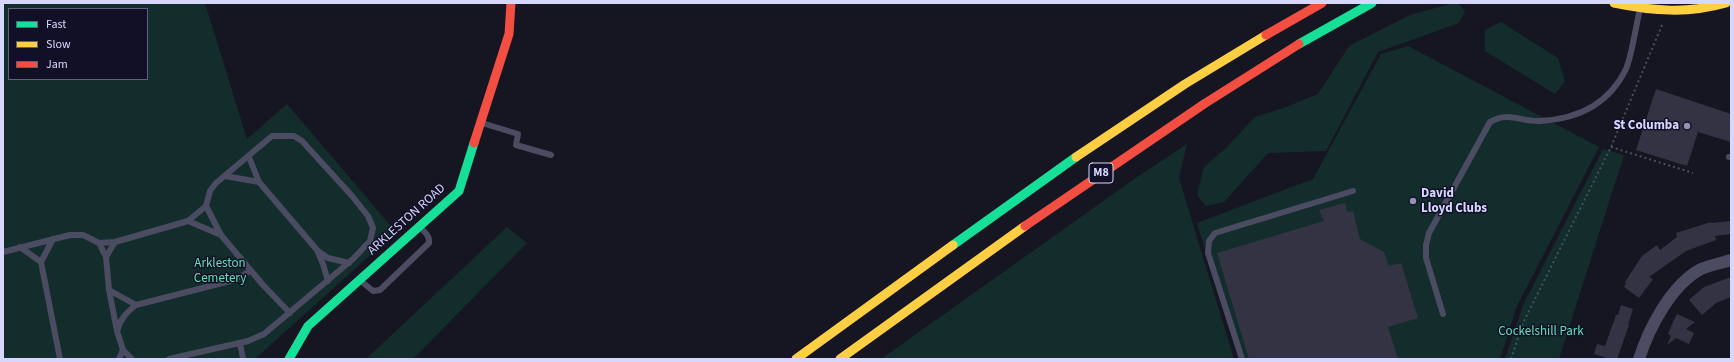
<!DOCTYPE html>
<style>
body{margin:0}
#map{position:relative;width:1734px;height:362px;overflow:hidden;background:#161522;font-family:"Source Sans 3",sans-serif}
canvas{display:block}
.frame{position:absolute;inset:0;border:4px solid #d7d7fe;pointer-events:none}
.legend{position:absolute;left:8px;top:8px;width:140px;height:72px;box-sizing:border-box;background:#121027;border:1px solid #61607d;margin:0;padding:5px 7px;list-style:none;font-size:12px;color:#d7d7fe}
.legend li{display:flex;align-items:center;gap:8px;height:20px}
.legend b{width:20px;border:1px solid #61607d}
</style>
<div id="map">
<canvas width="1734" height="362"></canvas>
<div class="frame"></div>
<ul class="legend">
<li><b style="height:5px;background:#16e098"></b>Fast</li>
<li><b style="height:5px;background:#ffcf43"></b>Slow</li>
<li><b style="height:5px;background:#f24e42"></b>Jam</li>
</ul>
</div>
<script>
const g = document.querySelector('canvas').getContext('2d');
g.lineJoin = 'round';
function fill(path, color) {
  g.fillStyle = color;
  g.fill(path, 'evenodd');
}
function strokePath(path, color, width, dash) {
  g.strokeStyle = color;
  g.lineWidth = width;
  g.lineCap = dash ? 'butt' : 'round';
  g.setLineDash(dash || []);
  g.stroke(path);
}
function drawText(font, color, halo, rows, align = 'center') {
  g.font = font + ' "Source Sans 3",sans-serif';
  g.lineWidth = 3;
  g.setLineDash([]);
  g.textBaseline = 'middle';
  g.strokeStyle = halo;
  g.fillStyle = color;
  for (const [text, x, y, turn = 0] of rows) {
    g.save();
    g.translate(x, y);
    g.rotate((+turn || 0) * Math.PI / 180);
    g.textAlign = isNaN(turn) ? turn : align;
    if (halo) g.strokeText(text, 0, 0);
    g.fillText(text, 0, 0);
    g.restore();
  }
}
fill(new Path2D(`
 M3,3H205L247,139L287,104L396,232L256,358L257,359H3ZM9,9H147V79H9Z
 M1453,3H1458L1465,11L1459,23L1378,52L1326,151L1268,153L1224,202L1206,206L1197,195L1204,167L1226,148L1255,117L1286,107L1318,94L1349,46L1410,15Z
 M1501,22L1558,58L1565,82L1555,94L1485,51V30Z
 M1408,46L1599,147L1517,306L1500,359H1239L1197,223L1313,179L1381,54Z
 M1187,144L1179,178L1234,359H881L1137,177Z
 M1603,149L1624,155L1559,359H1505L1523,305Z
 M507,227L527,243L413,359H366Z`), '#132d2c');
fill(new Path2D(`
 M1656,89L1731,114V142L1698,132L1687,166L1636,150Z
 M1345,203L1347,212L1353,211L1360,239L1384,252L1389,266L1401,263L1418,318L1388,327L1398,359H1249L1217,253L1324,221L1319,210Z
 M1731,221V234L1715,236L1716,240L1686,251L1649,277L1653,279L1639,298L1624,287L1626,283L1625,282L1642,256L1657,245L1660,250L1677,237L1676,233L1711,222V223Z
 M1731,277V297L1716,303L1702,315L1689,300L1704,287Z
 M1621,305L1633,309L1628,325H1629L1617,359H1610L1594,354L1597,344L1605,346L1616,315H1618Z
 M1677,314L1695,322L1686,329L1694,333L1689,344L1676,338L1667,345L1671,336L1668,334L1673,322L1674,323L1673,322Z`), '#343344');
strokePath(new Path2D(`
 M1611,147L1693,173
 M1511,359L1523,323L1611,147L1662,25`), '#44515e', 2, [2, 3]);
strokePath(new Path2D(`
 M482,123L518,134L516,145L551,155
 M249,157L259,182L317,250L323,264L328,281
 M1729,157H1731
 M225,176L259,182
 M188,221L221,235
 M115,242L106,257L109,290L117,331L123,350L132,359
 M99,243L106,257
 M20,247L41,262L60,359
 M318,251L328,258L349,263
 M3,252L70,235H83L99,243L115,242L188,221L206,206L221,235L263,285L290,313
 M41,262L53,239
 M361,281L373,291L380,290L429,243C430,236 425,232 420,228
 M109,290L136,305
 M1443,314L1426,258V245L1429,233L1490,122C1510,111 1520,122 1540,121C1578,119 1609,104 1626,69C1632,55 1636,25 1640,9
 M117,331C120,319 127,312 136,305L234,280L250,271
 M240,343L243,359
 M119,359L123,350
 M169,359L248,341L264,334L353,259L370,241L373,228L368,216L352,196L302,141L294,136H272L216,183L210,191L206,206
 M1242,359L1208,253L1209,241L1215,233L1353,191`), '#4b4b62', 6);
strokePath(new Path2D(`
 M1639,359C1649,328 1671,285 1701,269C1710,265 1722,263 1731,260`), '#4b4b62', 12);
strokePath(new Path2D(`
 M1299,44L1372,3
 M953,245L1076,157
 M289,359L308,326L459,191L474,143`), '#16e098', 9);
strokePath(new Path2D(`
 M1614,3C1653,11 1688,14 1726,3
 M1076,157L1185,84L1266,35
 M796,359L953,245
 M840,359L1025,226`), '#ffcf43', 9);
strokePath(new Path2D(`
 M1266,35L1322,3
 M474,143L509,34L511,3
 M1025,226L1204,104L1299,44`), '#f24e42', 9);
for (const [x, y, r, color] of [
 [1687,126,4,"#9393b1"],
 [1413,201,4,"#9393b1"]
]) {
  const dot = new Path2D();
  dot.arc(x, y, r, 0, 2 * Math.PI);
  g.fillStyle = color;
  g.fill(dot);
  strokePath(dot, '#121027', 1.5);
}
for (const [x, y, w] of [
 [1101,173,24]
]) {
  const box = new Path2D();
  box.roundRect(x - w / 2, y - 10, w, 20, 3);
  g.fillStyle = '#121027';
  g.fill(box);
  strokePath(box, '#d7d7fe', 1);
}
drawText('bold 12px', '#d7d7fe', null, [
 ["M8",1101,173]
]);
drawText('bold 13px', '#d7d7fe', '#121027', [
 ["St Columba",1679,126],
 ["David",1421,194,"left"],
 ["Lloyd Clubs",1421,209,"left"]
], 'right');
drawText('13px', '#d7d7fe', '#121027', [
 ["ARKLESTON ROAD",407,220,-42]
]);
drawText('13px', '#62dfb4', '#121027', [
 ["Arkleston",220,264],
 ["Cemetery",220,279],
 ["Cockelshill Park",1541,332]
]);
</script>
